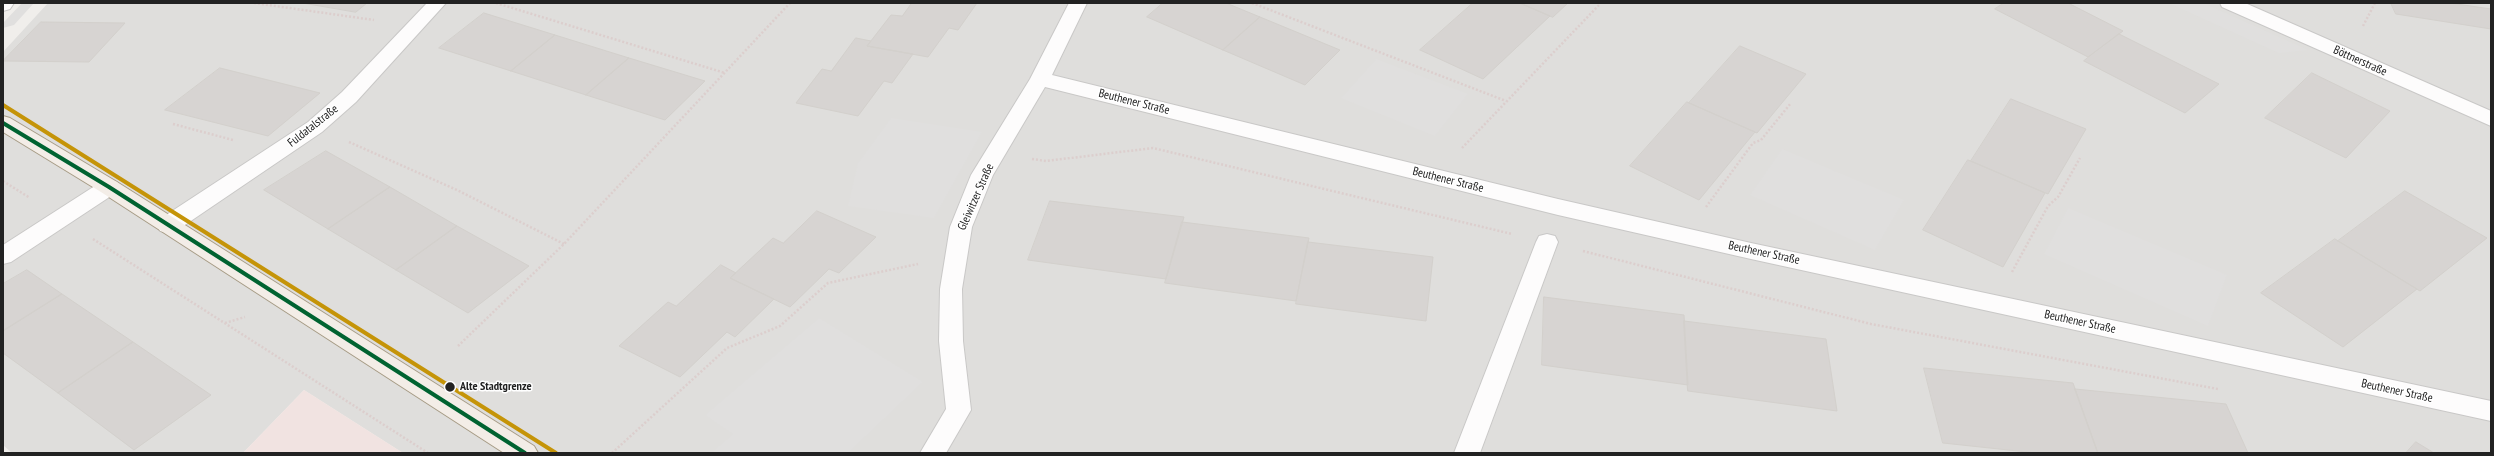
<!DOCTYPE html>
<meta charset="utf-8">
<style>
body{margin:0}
#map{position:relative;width:2494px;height:456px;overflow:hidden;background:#f0eeeb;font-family:"PT Sans Narrow",sans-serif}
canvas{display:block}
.frame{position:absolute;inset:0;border:4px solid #222;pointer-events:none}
</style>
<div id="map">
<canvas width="2494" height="456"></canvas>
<div class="frame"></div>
</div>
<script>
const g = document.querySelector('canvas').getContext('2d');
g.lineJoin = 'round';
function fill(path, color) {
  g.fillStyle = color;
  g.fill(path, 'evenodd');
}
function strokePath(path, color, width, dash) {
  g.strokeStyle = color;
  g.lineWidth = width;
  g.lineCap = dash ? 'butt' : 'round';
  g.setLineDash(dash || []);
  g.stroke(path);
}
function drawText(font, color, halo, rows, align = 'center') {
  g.font = font + ' "PT Sans Narrow",sans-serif';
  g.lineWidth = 3;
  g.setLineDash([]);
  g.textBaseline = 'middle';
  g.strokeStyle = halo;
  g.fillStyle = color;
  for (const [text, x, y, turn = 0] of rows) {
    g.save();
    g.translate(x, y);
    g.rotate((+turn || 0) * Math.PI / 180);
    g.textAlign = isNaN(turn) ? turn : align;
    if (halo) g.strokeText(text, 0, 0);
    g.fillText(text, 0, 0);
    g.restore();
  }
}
fill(new Path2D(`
 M48,3H2491V453H403L304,390L243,453H12L3,445V52Z`), '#dfdedc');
fill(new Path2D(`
 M304,390L403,453H243Z`), '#f1e3e1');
fill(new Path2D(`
 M22,3H34L14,25L3,28V23Z
 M2169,3H2203L2308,50L2279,53Z
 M1376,59L1468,94L1435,136L1341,98Z
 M891,118L982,132L934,218L848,206L858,163Z
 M1782,149L1904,200L1875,250L1750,195Z
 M2068,208L2227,275L2208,326L2044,254Z
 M819,318L923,382L848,453H711L733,434L705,415Z`), '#e0dfde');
const building = new Path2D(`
 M303,3H367L356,12Z
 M912,3H977L958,30L949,28L928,57L867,46L891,15L902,16Z
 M1163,3H1226L1260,17L1223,50L1147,17Z
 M1473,3H1520L1550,16L1483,79L1420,50Z
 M1520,3H1568L1553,17Z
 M2004,3H2068L2123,31L2088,57L1995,9Z
 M2391,3H2450L2491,9V29L2396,14Z
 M484,13L555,35L511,71L439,48Z
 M1260,17L1340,50L1305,85L1223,50Z
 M41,22L125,23L89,62L3,61Z
 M2119,34L2219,84L2185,113L2084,61Z
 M555,35L629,58L586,95L511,71Z
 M856,38L871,41L867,46L913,54L892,83L884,81L858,116L796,103L822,69L831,71Z
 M1740,46L1806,74L1757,133L1689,103Z
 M629,58L705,81L665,120L586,95Z
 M220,68L320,93L268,136L165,110Z
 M2312,73L2390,111L2346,158L2265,118Z
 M2011,99L2086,129L2048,194L1971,161Z
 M1687,102L1755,132L1699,200L1630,166Z
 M326,151L390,187L328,229L264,190Z
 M1968,160L2045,193L2003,267L1923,230Z
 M390,187L457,226L396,270L328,229Z
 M2405,191L2487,238L2420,291L2338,241Z
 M1050,201L1184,217L1166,279L1028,260Z
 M817,211L876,237L839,273L829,269L790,307L730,278L773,238L783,243Z
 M1182,222L1309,238L1296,301L1165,283Z
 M457,226L529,266L468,313L396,270Z
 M2335,239L2417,289L2343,347L2261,293Z
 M1308,242L1433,257L1426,321L1296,304Z
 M721,265L736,273L730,278L774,299L735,337L727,332L680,377L619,346L668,302L676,306Z
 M27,270L62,294L3,331V284Z
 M62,294L133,342L58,393L3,353V331Z
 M1544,297L1684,315L1688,385L1542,365Z
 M1684,321L1826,339L1837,411L1688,391Z
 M133,342L211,395L134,450L58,393Z
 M1924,368L2073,383L2098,453H2036L1943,443Z
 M2075,389L2226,404L2248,453H2098Z
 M2416,442L2434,453H2406Z`);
fill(building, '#d7d4d2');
strokePath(building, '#d3d0cc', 1);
const minor = new Path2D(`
 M3,3H14L10,9L3,11Z
 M427,3H446L356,102L322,132L176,231L168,233L160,231L157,225L160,219L308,122L342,92Z
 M1069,3H1087L1052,75L1558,199L1751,243L2491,401V421L1751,259L1558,215L1045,87L993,175L972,227L962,289L963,341L971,410L946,453H920L946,409L939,341L940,289L950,227L971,175L1030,79Z
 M2220,3H2245L2491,111V126L2222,7Z
 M109,180L117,182L120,187L117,192L11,262L3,264V245L101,182Z
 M1547,234L1555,236L1558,242L1480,453H1454L1536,242L1539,236Z`);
const major = new Path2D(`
 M3,116L10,118L117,182L534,446L538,453H504L101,192L3,132Z`);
strokePath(minor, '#c9c8c7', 2);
strokePath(major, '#a79c86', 2);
strokePath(new Path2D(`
 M254,3L374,20
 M496,3L725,73
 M1252,3L1506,101
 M2363,26L2375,3
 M173,124L233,140
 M349,142L457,190L564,244
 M1462,148L1600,4
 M1032,159L1046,161L1153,148L1512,234
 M3,181L30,198
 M1706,207L1753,143L1761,140L1791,103
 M93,239L428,453
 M1583,251L1871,324L2218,389
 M2012,272L2048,206L2058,197L2080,158
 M225,323L245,317
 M458,346L564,244L790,3
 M612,453L727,348L780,326L828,283L918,264`), '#dccecd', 2.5, [2, 2]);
fill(minor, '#fdfcfc');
fill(major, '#f3ede7');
strokePath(new Path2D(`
 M3,123L109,187L525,453`), '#006331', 4);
strokePath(new Path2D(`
 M3,105L556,453`), '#c59408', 4);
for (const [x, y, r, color] of [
 [450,387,5.5,"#222"]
]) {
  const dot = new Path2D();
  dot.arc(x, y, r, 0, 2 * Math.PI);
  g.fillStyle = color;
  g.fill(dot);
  strokePath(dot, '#fff', 1.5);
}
drawText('12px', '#222', '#fff', [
 ["Böttnerstraße",2360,61,24],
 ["Beuthener Straße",1134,102,14],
 ["Fuldatalstraße",313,126,-38],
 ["Beuthener Straße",1448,180,14],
 ["Gleiwitzer Straße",976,197,-66],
 ["Beuthener Straße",1764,253,12],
 ["Beuthener Straße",2080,322,12],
 ["Beuthener Straße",2397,391,12]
]);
drawText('bold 12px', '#222', '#fff', [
 ["Alte Stadtgrenze",460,387]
], 'left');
</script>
